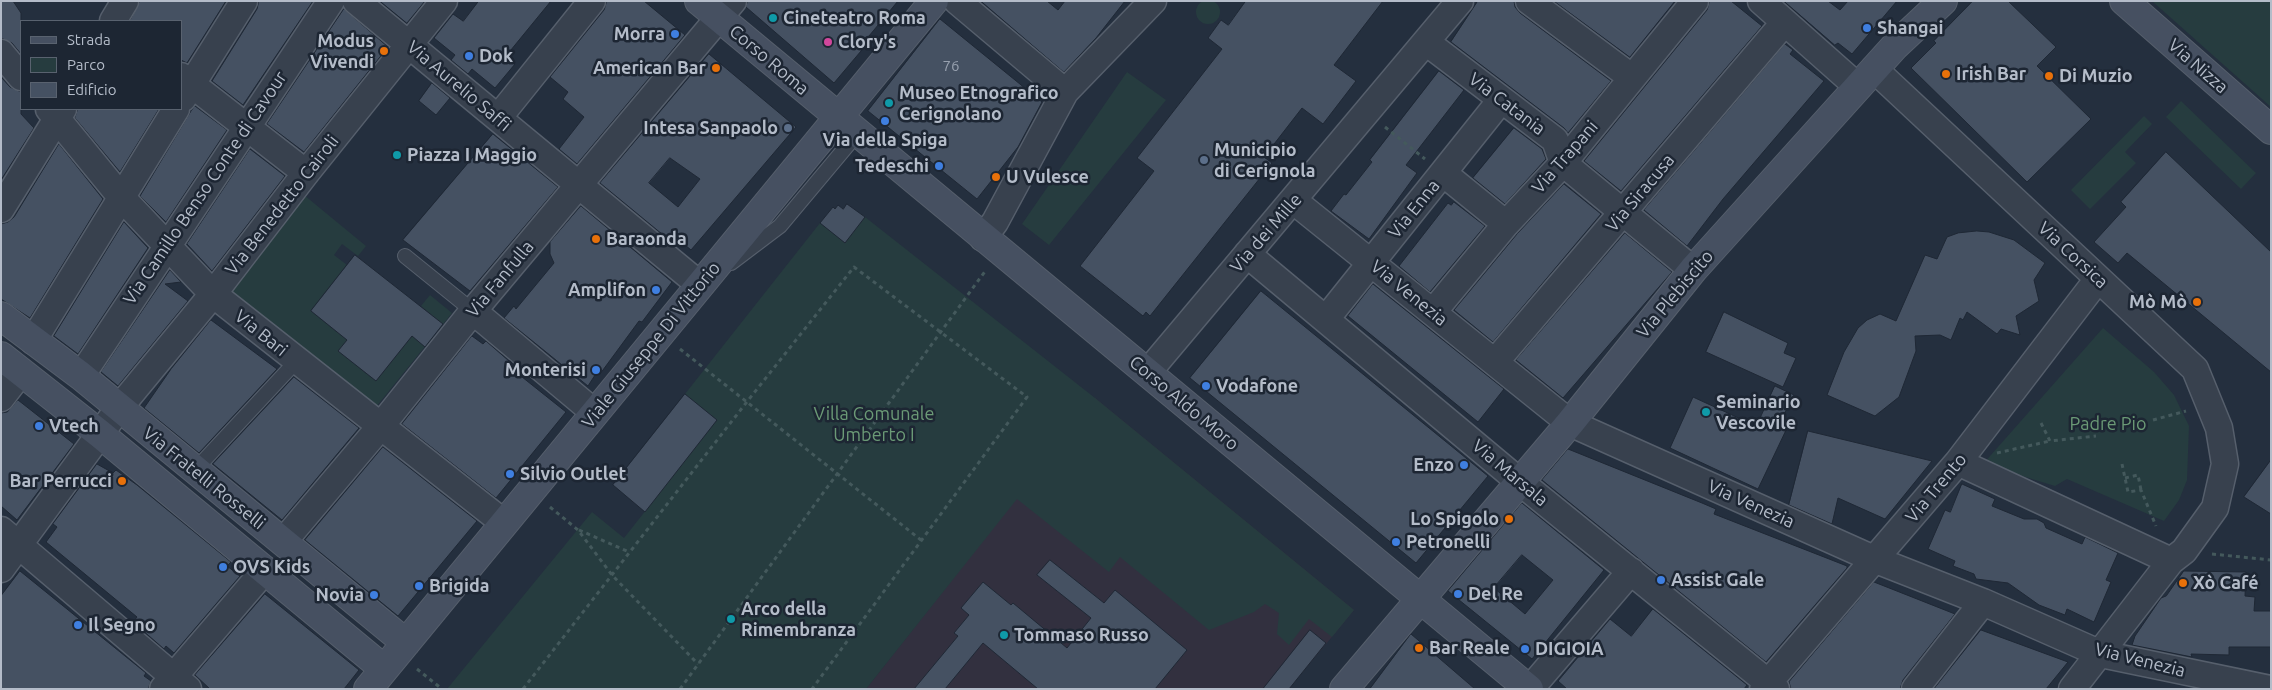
<!DOCTYPE html>
<meta charset="utf-8">
<style>
body{margin:0}
#map{position:relative;width:2272px;height:690px;overflow:hidden;background:#242f3e;font-family:Ubuntu,sans-serif}
canvas{display:block}
.frame{position:absolute;inset:0;border:2px solid #b4bcc9;pointer-events:none}
.legend{position:absolute;left:20px;top:20px;width:162px;height:90px;box-sizing:border-box;background:#1d2633;border:1px solid #59626f;margin:0;padding:6px 9px;list-style:none;font-size:15px;color:#b4bcc9}
.legend li{display:flex;align-items:center;gap:10px;height:25px}
.legend b{width:25px;border:1px solid #59626f}
</style>
<div id="map">
<canvas width="2272" height="690"></canvas>
<div class="frame"></div>
<ul class="legend">
<li><b style="height:6px;background:#465061"></b>Strada</li>
<li><b style="height:14px;background:#263c3f"></b>Parco</li>
<li><b style="height:14px;background:#455162"></b>Edificio</li>
</ul>
</div>
<script>
const g = document.querySelector('canvas').getContext('2d');
g.lineJoin = 'round';
function fill(path, color) {
  g.fillStyle = color;
  g.fill(path, 'evenodd');
}
function strokePath(path, color, width, dash) {
  g.strokeStyle = color;
  g.lineWidth = width;
  g.lineCap = dash ? 'butt' : 'round';
  g.setLineDash(dash || []);
  g.stroke(path);
}
function drawText(font, color, halo, rows, align = 'center') {
  g.font = font + ' Ubuntu,sans-serif';
  g.lineWidth = 5;
  g.setLineDash([]);
  g.textBaseline = 'middle';
  g.strokeStyle = halo;
  g.fillStyle = color;
  for (const [text, x, y, turn = 0] of rows) {
    g.save();
    g.translate(x, y);
    g.rotate((+turn || 0) * Math.PI / 180);
    g.textAlign = isNaN(turn) ? turn : align;
    if (halo) g.strokeText(text, 0, 0);
    g.fillText(text, 0, 0);
    g.restore();
  }
}
fill(new Path2D(`
 M1095,398L1354,610L1289,689H866Z`), '#32303f');
fill(new Path2D(`
 M1196 12a12 12 0 1 1 24 0a12 12 0 1 1-24 0Z
 M2152,1H2271V107Z
 M1127,72L1166,100L1049,245L1022,224Z
 M2181,101L2256,173L2241,189L2166,117Z
 M2144,116L2152,124L2125,152L2136,163L2090,209L2071,190Z
 M304,195L366,246L358,256L342,244L334,255L347,265L311,311L347,340L338,351L376,381L412,336L422,344L440,322L421,306L430,295L452,313L376,407L229,293Z
 M865,217L1095,398L1354,610L1332,637L1309,619L1289,645L1277,634L1279,613L1265,604L1254,612L1209,630L1120,557L1109,572L1017,499L866,689H447L592,512L624,538L717,420L685,394L820,223L845,243Z
 M2103,328L2154,372L2174,395L2189,426L2187,480L2179,500L2164,521L2067,479L2055,486L1983,464Z`), '#263c3f');
const building = new Path2D(`
 M1,1H13L21,13V54L12,43L1,38Z
 M140,1H226L187,63L181,60V21H130Z
 M259,1H313L243,105L212,81L257,9Z
 M380,1H425L407,23Z
 M479,1H551L506,56L515,64L495,88L472,69L468,74L451,60L455,55L434,38L453,14L463,21Z
 M607,1H644L685,35L577,164L559,149L584,117L563,99L568,92L550,77L604,10Z
 M748,1H898L869,36L872,38L834,83L746,7Z
 M981,1H1047L1058,10L1065,1H1125L1096,38L1064,72Z
 M1246,1H1383L1334,65L1356,81L1323,124L1302,108L1264,157L1272,163L1150,316L1146,312L1143,316L1080,266L1154,171L1137,158L1222,49L1208,38L1221,20L1228,25Z
 M1478,1H1514L1515,7L1520,13L1611,81L1568,133L1564,128L1451,42Z
 M1554,1H1675L1630,57Z
 M1710,1H1731L1762,26L1621,191L1584,161L1707,10Z
 M1784,1H1828L1840,10L1848,1H1897L1852,54L1838,43L1835,45Z
 M1973,1H2008L2056,47L2037,66L2091,119L2027,182L1911,68L1936,43L1934,41Z
 M344,9L388,47L304,152L267,124Z
 M940,19L1042,102L1018,147L977,199L868,111Z
 M1785,44L1793,50L1790,54L1824,81L1723,199L1687,246L1644,210Z
 M709,54L796,127L691,250L672,234L668,239L600,183ZM670,158L700,179L678,207L649,183Z
 M1439,71L1464,90L1406,165L1417,173L1369,239L1331,211L1344,194L1346,195L1372,162L1370,160Z
 M1,77L10,87L21,92V114L34,128L1,180Z
 M432,83L450,98L436,115L419,101Z
 M195,106L227,130L166,222L140,196L191,111Z
 M78,109H159L120,172L75,118Z
 M1514,128L1542,149L1546,159L1505,204L1473,178Z
 M493,134L558,187L470,291L403,240Z
 M59,144L103,199L30,318L1,299V224L8,222L14,217Z
 M250,149L285,176L212,271L187,244Z
 M2166,152L2271,252V372L2127,253L2118,263L2094,242L2126,207L2121,202Z
 M1564,184L1601,214L1493,342L1454,310L1517,234Z
 M1454,202L1485,226L1430,292L1399,266L1448,203L1451,205Z
 M847,204L865,217L845,243L820,223L833,207L835,209L838,205L843,209Z
 M581,206L672,282L642,322L639,321L600,374L597,372L588,386L504,318L514,306L516,309L554,263L550,254V242Z
 M124,222L148,248L78,354L54,336Z
 M1977,231L1989,232L2014,240L2045,263L2034,280L2039,301L2016,316L2020,335L2001,329L1997,334L1967,312L1963,320L1960,318L1951,340L1940,335L1915,336L1916,351L1899,397L1875,416L1827,395L1844,352L1858,328L1867,320L1880,314L1896,321L1925,255L1937,259L1947,237L1958,233Z
 M1625,233L1672,272L1563,398L1516,360Z
 M355,255L443,324L425,347L412,336L376,381L338,351L347,340L311,311Z
 M170,270L181,282L165,284L188,301L118,386L101,372Z
 M1373,284L1504,389L1478,422L1348,316Z
 M1261,291L1488,476L1416,563L1190,378Z
 M1724,312L1788,343L1784,353L1796,358L1783,387L1706,352Z
 M211,320L277,369L199,453L144,408L171,369Z
 M472,336L483,344L486,341L517,368L507,365L566,412L496,498L402,424Z
 M294,377L359,428L282,520L213,464Z
 M1775,386L1794,395L1779,424L1788,426L1758,489L1670,448L1693,397L1756,426Z
 M685,394L717,420L645,512L613,485Z
 M18,400L74,444L17,520L1,506V413L7,412Z
 M1808,431L1932,461L1885,519L1838,498L1832,524L1789,505Z
 M383,447L477,521L398,616L305,540Z
 M1568,449L1702,503L1716,509L1714,514L1847,566V568L1766,662L1542,480Z
 M2271,460V514L2244,497Z
 M97,464L113,473L116,470L137,485L231,562L227,566L240,576L174,653L166,646L164,649L133,622L137,617L46,542L57,527L53,524Z
 M1962,484L1995,499L1992,506L2024,519H2037L2044,523L2046,528L2082,544L2085,537L2118,553L2106,580L2111,582L2094,622L2067,609L2065,615L2039,605L2008,583L1976,579L1974,574L1953,566L1955,561L1928,549L1945,510L1950,512Z
 M1522,503L1604,570L1532,659L1448,591ZM1522,555L1553,580L1525,614L1494,588Z
 M1050,560L1104,603L1115,590L1187,650L1155,689H1038L983,643L945,689H914L958,636L954,633L969,615L961,608L983,582L1011,605L1013,603L1067,648L1091,618L1037,575Z
 M20,571L146,673L144,676L151,681L148,689H1V596Z
 M2184,571L2246,572L2245,596L2255,597L2254,611H2271V647H2229V655L2191,654L2192,657L2132,645L2135,636L2161,598L2166,596Z
 M1874,582L1955,614L1903,680L1900,689H1791L1789,682Z
 M265,594L359,670L344,689H210L195,675Z
 M1653,609L1747,685L1744,689H1567L1558,681L1610,619L1631,636Z
 M1310,630L1326,643L1289,689H1263Z
 M1981,630L2068,662L2046,689H1934Z
 M1411,634L1475,689H1370Z`);
fill(building, '#455162');
strokePath(building, '#1f2835', 1);
const lane = new Path2D(`
 M405,256L473,311
 M731,263L780,226L857,134
 M195,470L290,368`);
const street = new Path2D(`
 M356,1L700,285
 M957,1L1065,92
 M1529,1L1631,77
 M1761,1L1858,87
 M113,21L125,1
 M1426,42L1555,140L1563,163L1693,270
 M1,53L21,77
 M1874,69L2195,369L2219,428L2225,464L2215,508L2184,551L2171,561L2072,689
 M181,76L306,173
 M183,98L244,1
 M49,109L121,197L213,294L504,523
 M498,118L592,1
 M1443,173L1506,224
 M1294,201L1570,423L1876,560L1983,602L2101,654L2270,689
 M1,209L63,109
 M983,238L995,222L1065,92L1153,1
 M1247,254L1520,482L1776,689
 M473,311L595,413
 M1433,312L1506,224L1563,163L1695,1
 M1326,319L1501,100
 M33,341L176,109
 M1495,362L1784,23
 M1148,372L1460,1
 M81,376L331,1
 M1,398L21,372
 M1958,462L2171,561
 M1,530L188,689
 M283,542L380,427L473,311L733,1
 M1,569L119,408L213,294L306,173L444,1
 M163,689L265,570
 M1530,689L1631,571
 M1763,689L1958,462L2098,279
 M1915,689L1983,602`);
const secondary = new Path2D(`
 M699,1L1529,689
 M2124,1L2271,130
 M1,316L81,376L406,643
 M1,356L100,434L384,669
 M368,689L934,1
 M1344,689L1570,423L1693,270L1895,46L1943,1`);
strokePath(lane, '#565f6c', 16);
strokePath(street, '#565f6c', 29);
strokePath(secondary, '#565f6c', 30);
strokePath(new Path2D(`
 M1385,127L1425,159
 M680,349L921,540
 M2153,420L2186,411
 M2041,423L2050,441L2096,436
 M1997,453L2050,441
 M2122,464L2128,492L2141,490L2156,526
 M2125,478L2138,475L2141,490
 M550,507L578,530L612,575L698,664
 M579,530L629,552
 M2212,554L2271,560
 M417,669L442,689
 M523,689L746,403L854,267L1027,397L812,689
 M680,689L986,270`), '#44595c', 3, [4, 4]);
strokePath(lane, '#38414e', 14);
strokePath(street, '#38414e', 26);
strokePath(secondary, '#465061', 28);
for (const [x, y, r, color] of [
 [773,18,5,"#0f9aa8"],
 [1867,28,5,"#3f7fe0"],
 [675,34,5,"#3f7fe0"],
 [828,42,5,"#d1479c"],
 [384,51,5,"#e8710a"],
 [469,56,5,"#3f7fe0"],
 [716,68,5,"#e8710a"],
 [1946,74,5,"#e8710a"],
 [2049,76,5,"#e8710a"],
 [889,103,5,"#0f9aa8"],
 [885,121,5,"#3f7fe0"],
 [788,128,5,"#5c6f8a"],
 [397,155,5,"#0f9aa8"],
 [1204,160,5,"#5c6f8a"],
 [939,166,5,"#3f7fe0"],
 [996,177,5,"#e8710a"],
 [596,239,5,"#e8710a"],
 [656,290,5,"#3f7fe0"],
 [2197,302,5,"#e8710a"],
 [596,370,5,"#3f7fe0"],
 [1206,386,5,"#3f7fe0"],
 [1706,412,5,"#0f9aa8"],
 [39,426,5,"#3f7fe0"],
 [1464,465,5,"#3f7fe0"],
 [510,474,5,"#3f7fe0"],
 [122,481,5,"#e8710a"],
 [1509,519,5,"#e8710a"],
 [1396,542,5,"#3f7fe0"],
 [223,567,5,"#3f7fe0"],
 [1661,580,5,"#3f7fe0"],
 [2183,583,5,"#e8710a"],
 [419,586,5,"#3f7fe0"],
 [1458,594,5,"#3f7fe0"],
 [374,595,5,"#3f7fe0"],
 [731,619,5,"#0f9aa8"],
 [78,625,5,"#3f7fe0"],
 [1004,635,5,"#0f9aa8"],
 [1419,648,5,"#e8710a"],
 [1525,649,5,"#3f7fe0"]
]) {
  const dot = new Path2D();
  dot.arc(x, y, r, 0, 2 * Math.PI);
  g.fillStyle = color;
  g.fill(dot);
  strokePath(dot, '#1d2633', 2);
}
drawText('15px', '#98a1af', null, [
 ["76",951,66]
]);
drawText('bold 18px', '#b4bcc9', '#1d2633', [
 ["Cineteatro Roma",783,18],
 ["Shangai",1877,28],
 ["Morra",665,34,"right"],
 ["Modus",374,41,"right"],
 ["Vivendi",374,62,"right"],
 ["Clory's",838,42],
 ["Dok",479,56],
 ["American Bar",706,68,"right"],
 ["Irish Bar",1956,74],
 ["Di Muzio",2059,76],
 ["Museo Etnografico",899,93],
 ["Cerignolano",899,114],
 ["Intesa Sanpaolo",778,128,"right"],
 ["Via della Spiga",885,140,"center"],
 ["Municipio",1214,150],
 ["di Cerignola",1214,171],
 ["Piazza I Maggio",407,155],
 ["Tedeschi",929,166,"right"],
 ["U Vulesce",1006,177],
 ["Baraonda",606,239],
 ["Amplifon",646,290,"right"],
 ["Mò Mò",2187,302,"right"],
 ["Monterisi",586,370,"right"],
 ["Vodafone",1216,386],
 ["Seminario",1716,402],
 ["Vescovile",1716,423],
 ["Vtech",49,426],
 ["Enzo",1454,465,"right"],
 ["Silvio Outlet",520,474],
 ["Bar Perrucci",112,481,"right"],
 ["Lo Spigolo",1499,519,"right"],
 ["Petronelli",1406,542],
 ["OVS Kids",233,567],
 ["Assist Gale",1671,580],
 ["Xò Café",2193,583],
 ["Brigida",429,586],
 ["Del Re",1468,594],
 ["Novia",364,595,"right"],
 ["Arco della",741,609],
 ["Rimembranza",741,630],
 ["Il Segno",88,625],
 ["Tommaso Russo",1014,635],
 ["Bar Reale",1429,648],
 ["DIGIOIA",1535,649]
], 'left');
drawText('18px', '#b4bcc9', '#1d2633', [
 ["Corso Roma",769,60,40],
 ["Via Nizza",2198,66,41],
 ["Via Aurelio Saffi",459,86,40],
 ["Via Catania",1507,104,37],
 ["Via Trapani",1565,157,-49],
 ["Via Camillo Benso Conte di Cavour",205,188,-56],
 ["Via Siracusa",1640,193,-50],
 ["Via Benedetto Cairoli",282,205,-52],
 ["Via Enna",1414,209,-51],
 ["Via dei Mille",1266,233,-49],
 ["Via Corsica",2073,255,43],
 ["Via Fanfulla",500,279,-50],
 ["Via Venezia",1409,293,39],
 ["Via Plebiscito",1675,294,-50],
 ["Via Bari",261,333,39],
 ["Viale Giuseppe Di Vittorio",651,345,-51],
 ["Corso Aldo Moro",1184,403,40],
 ["Via Marsala",1510,473,40],
 ["Via Fratelli Rosselli",204,478,39],
 ["Via Trento",1936,488,-50],
 ["Via Venezia",1751,504,24],
 ["Via Venezia",2140,660,14]
]);
drawText('18px', '#6b9a76', '#1d2633', [
 ["Villa Comunale",874,414],
 ["Umberto I",874,435],
 ["Padre Pio",2108,424]
]);
</script>
